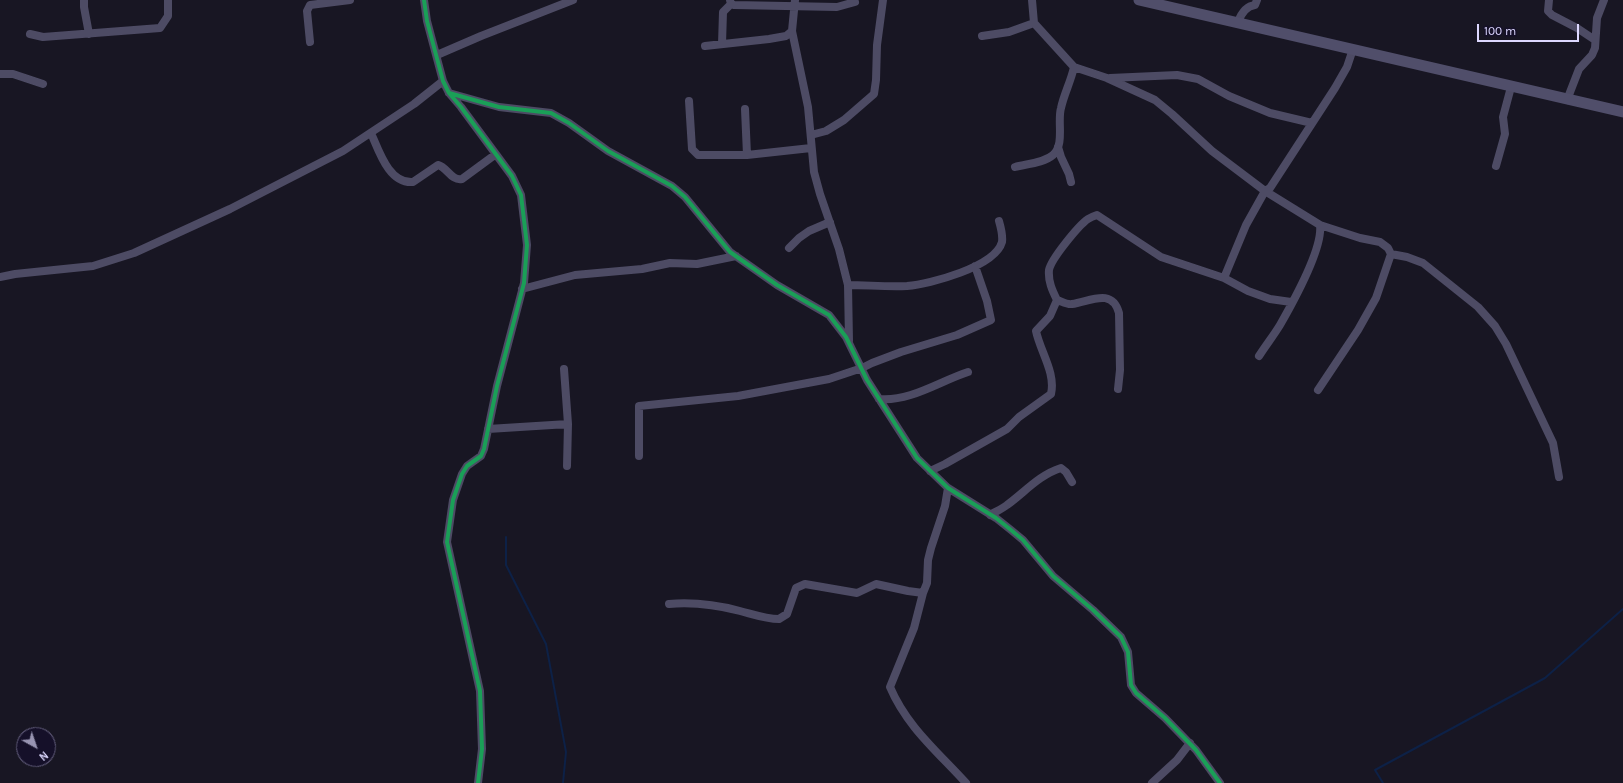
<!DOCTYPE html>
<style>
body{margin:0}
#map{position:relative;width:1623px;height:783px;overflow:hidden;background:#181623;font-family:Karla,sans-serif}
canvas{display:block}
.north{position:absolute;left:16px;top:727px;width:40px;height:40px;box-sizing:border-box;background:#151029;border:1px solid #65607f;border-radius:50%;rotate:140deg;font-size:11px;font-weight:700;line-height:16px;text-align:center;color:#ddd8ff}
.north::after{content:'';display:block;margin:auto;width:14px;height:18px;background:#9894b2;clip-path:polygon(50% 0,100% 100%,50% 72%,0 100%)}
.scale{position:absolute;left:1477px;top:24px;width:102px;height:18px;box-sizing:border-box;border:2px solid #ddd8ff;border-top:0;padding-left:5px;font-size:12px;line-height:14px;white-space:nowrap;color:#ddd8ff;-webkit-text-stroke:3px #151029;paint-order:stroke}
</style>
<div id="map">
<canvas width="1623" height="783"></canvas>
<div class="north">N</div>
<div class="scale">100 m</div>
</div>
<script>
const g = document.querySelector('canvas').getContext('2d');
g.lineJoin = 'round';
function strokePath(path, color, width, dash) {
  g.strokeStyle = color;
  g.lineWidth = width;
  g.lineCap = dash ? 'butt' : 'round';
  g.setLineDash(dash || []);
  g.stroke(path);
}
strokePath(new Path2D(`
 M506,537V565L546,644L566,752L563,783
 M1383,783L1375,770L1545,678L1623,609`), '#0d2147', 2);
strokePath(new Path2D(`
 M84,0V7L89,34
 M424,0L427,21L443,81L449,93L461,107L512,176L521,195L527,245L524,283L497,386L484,449L481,456L467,466L462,474L453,500L447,542L480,691L482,749L478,783
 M730,0L731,4L734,5L837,7L855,2
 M1032,0L1034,23L1074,67L1107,78L1155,100L1172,114L1212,151L1265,191L1246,225L1224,278L1161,257L1097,215C1094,216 1091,217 1088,219C1079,225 1051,259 1049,270C1048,281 1052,290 1057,300C1061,301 1067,305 1072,304C1089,302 1112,287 1119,313L1120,370L1118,389
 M1549,0L1548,11L1552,15L1577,28L1595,40
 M1238,22C1241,14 1246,6 1255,5L1257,0
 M792,31L808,107L814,172L820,194L839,249L848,285L849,341
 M30,34L43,37L160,28L168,16V0
 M982,36L1009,32L1034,23
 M310,42L307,11L310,5L350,0
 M722,44L723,12L731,4
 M705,46L769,39L786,36L792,31L795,0
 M437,55L481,36L573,0
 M0,74H13L43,84
 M1110,78L1177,75L1198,79L1229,96L1270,113L1312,123
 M449,93L499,107L551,113L569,123L608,151L672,186L685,197L730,252L777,285L829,315L846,337L867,380L917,458L948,488L996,518L1011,530L1023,540L1053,576L1093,610L1121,637L1128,652L1131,685L1136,693L1165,718L1196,750L1220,783
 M1567,100L1579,69L1592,55L1595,48L1597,18L1604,0
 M689,101L692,149L698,155H747L811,148
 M745,109L747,155
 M371,133C379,151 389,184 413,182L438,165C447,167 451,181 462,179L496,154
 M811,135L826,131L844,120L874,94L876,80L877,45L883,0
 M1058,147L1061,157L1069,174L1071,182
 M1496,166L1505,134L1503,117L1511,87
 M1015,167C1026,164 1044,163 1053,155C1065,144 1057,122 1061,108C1064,94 1071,81 1074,67
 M789,248L799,238L809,231L830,222
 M1391,254L1407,257L1423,263L1478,307L1495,326L1506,344L1553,443L1559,477
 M0,277L15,274L93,266L134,253L230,209L343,151L414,104L443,81
 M1224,278L1248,291L1270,299L1291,302
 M848,285C867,285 887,287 907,286C930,284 995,267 1002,242C1003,235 1001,228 999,221
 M522,289L575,275L642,269L670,263L697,264L736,256
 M1259,356C1266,345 1274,335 1280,325C1292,304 1323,248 1320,225
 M1318,390L1358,330L1376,298L1391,254L1388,248L1380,242L1360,238L1320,225L1265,191L1270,188L1335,88L1347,67L1353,49
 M879,399C910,402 940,381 968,372
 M488,429L568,424L564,369
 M639,456V406L738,396L829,379L862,368L872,363L901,352L957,335L991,320L987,301L975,266
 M567,466L568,424
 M930,471L945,464L1007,429L1019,417L1051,394C1056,373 1040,351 1036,331L1050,316L1057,300
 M990,515C995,512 1002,509 1007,505C1025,492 1039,475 1061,468L1066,472L1072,482
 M923,593L914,628L890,687C907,727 938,752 966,783
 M669,604C692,602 717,605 740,611C752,614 766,619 779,619L787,614L796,588L805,584L857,593L876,584L908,591L923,593L927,583L928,560L931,548L945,506L948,488
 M1152,783L1177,760L1190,743`), '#4d4b64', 8);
strokePath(new Path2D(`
 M1139,0L1623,112`), '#504e6a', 11);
strokePath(new Path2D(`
 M424,0L427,21L443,81L449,93L461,107L512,176L521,195L527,245L524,283L497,386L484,449L481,456L467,466L462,474L453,500L447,542L480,691L482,749L478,783
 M449,93L499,107L551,113L569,123L608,151L672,186L685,197L730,252L777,285L829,315L846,337L867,380L917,458L948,488L996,518L1011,530L1023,540L1053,576L1093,610L1121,637L1128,652L1131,685L1136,693L1165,718L1196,750L1220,783`), '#1a9f57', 4);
</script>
